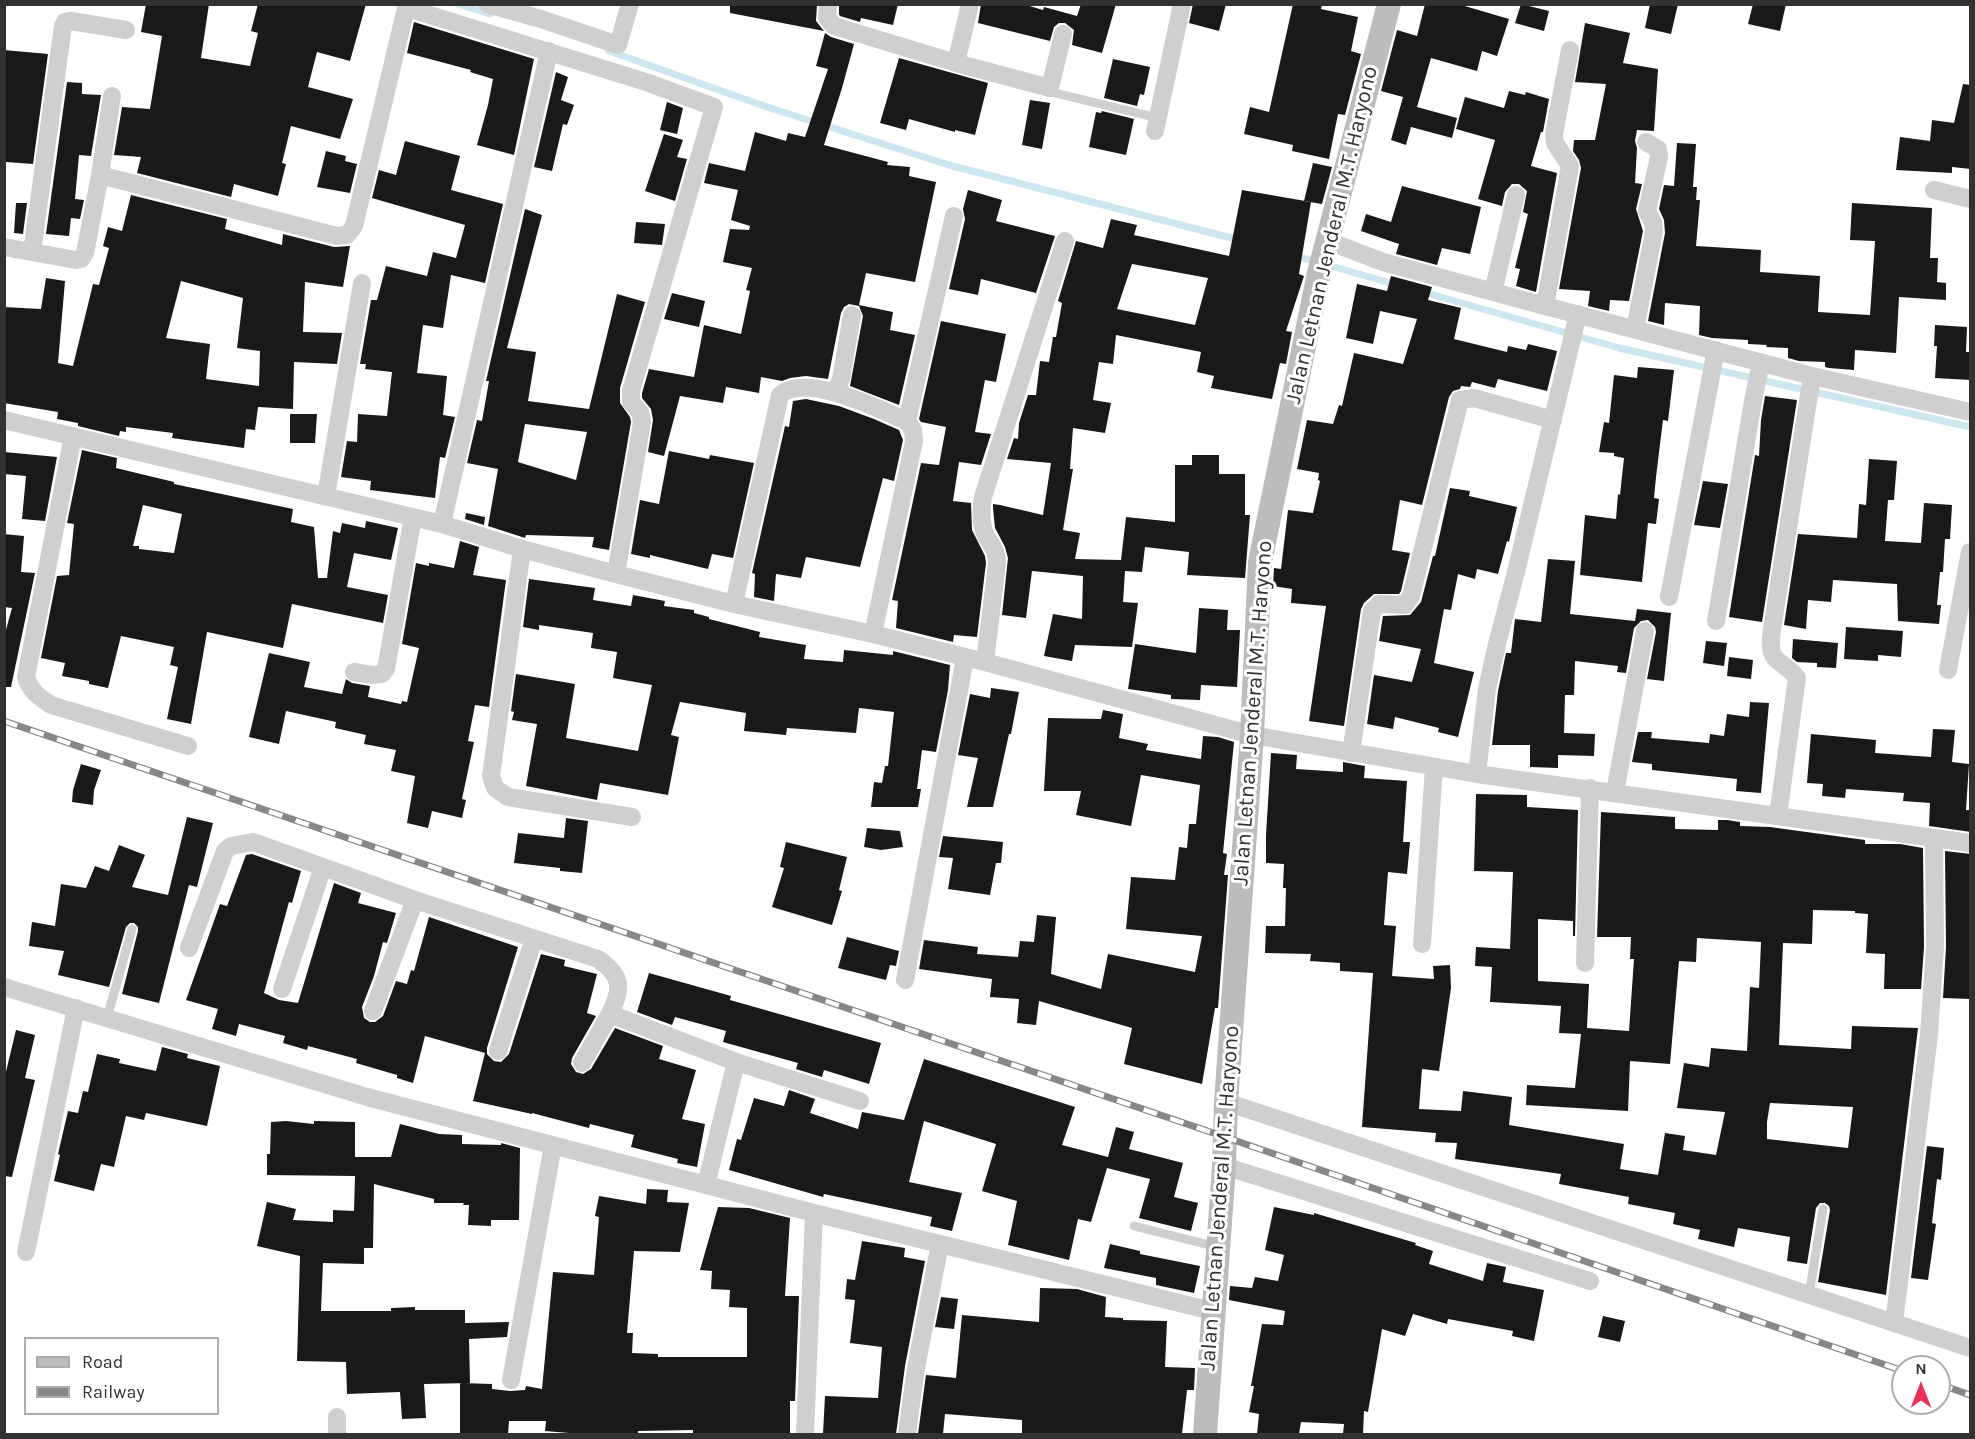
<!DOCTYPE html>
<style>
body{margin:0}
#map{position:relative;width:1975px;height:1439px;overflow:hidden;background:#fff;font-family:Karla,sans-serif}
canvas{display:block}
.frame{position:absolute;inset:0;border:6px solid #323232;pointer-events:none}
.legend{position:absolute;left:24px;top:1337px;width:195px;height:78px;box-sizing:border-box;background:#fff;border:2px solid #adadad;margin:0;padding:8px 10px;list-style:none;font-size:18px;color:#323232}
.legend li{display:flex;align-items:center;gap:12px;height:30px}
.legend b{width:30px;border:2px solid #adadad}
.north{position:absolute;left:1891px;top:1355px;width:60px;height:60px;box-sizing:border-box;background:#fff;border:2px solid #adadad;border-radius:50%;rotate:0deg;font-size:16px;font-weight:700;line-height:24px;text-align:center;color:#323232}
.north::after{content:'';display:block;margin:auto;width:21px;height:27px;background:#ed3059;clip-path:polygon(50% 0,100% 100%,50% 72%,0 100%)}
</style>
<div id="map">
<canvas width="1975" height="1439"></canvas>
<div class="frame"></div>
<ul class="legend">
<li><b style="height:8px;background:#bcbcbc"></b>Road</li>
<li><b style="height:8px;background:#878787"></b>Railway</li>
</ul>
<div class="north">N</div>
</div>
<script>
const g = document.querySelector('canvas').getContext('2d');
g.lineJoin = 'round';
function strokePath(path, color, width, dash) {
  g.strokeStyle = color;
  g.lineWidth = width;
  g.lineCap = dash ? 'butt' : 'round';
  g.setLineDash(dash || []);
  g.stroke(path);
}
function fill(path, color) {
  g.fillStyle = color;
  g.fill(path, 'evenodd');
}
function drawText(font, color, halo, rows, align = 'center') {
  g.font = font + ' Karla,sans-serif';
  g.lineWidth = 6;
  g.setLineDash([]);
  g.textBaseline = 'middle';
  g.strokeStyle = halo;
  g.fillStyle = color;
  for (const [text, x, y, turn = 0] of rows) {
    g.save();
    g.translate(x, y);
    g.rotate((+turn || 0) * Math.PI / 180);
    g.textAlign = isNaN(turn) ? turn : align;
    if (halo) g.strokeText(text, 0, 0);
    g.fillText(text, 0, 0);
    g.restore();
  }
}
strokePath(new Path2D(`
 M458,4L490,14
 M609,51L764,106L949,165L1239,240
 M1293,255L1397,285
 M1423,292L1619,348L1970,427`), '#cde6ef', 7);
fill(new Path2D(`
 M146,4H209L201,58L250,66L258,33L251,31L258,4H366L350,61L317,52L308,87L353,99L340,139L291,126L282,163L286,164L278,196L234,184L231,197L137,173L141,157L114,155L122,107L150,109L162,36L141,32Z
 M730,4H817L816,21L824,31L730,13Z
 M839,4H898L893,25L861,18L860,22L840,16L839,14Z
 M981,4H1023L1043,10L1044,7L1077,16L1081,4H1116L1102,53L1072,45L1074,30L1065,23H1059L1054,27L1050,41L978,23Z
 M1193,4H1226L1219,31L1189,23Z
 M1293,4H1322L1321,9L1358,17L1351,51L1361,54L1345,115L1338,114L1329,159L1292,151L1293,145L1244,134L1250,107L1269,112Z
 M1425,4H1458L1509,19L1497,56L1482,51L1477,71L1431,58L1417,107L1457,118L1452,138L1411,127L1406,145L1391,140L1403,97L1381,91L1397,30L1417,36Z
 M1521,4L1549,11L1544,31L1515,23Z
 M1650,4H1678L1671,34L1645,28Z
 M1753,4H1786L1780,31L1748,24Z
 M414,22L534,59L514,155L477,145L488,105L493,79L470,72L471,70L407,53Z
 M1585,23L1630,33L1623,63L1658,69L1654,131L1637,130L1635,141L1637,148L1635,183L1642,184L1636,209L1643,231L1629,301L1610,300L1609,311L1588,306L1590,291L1559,289L1581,168L1579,160L1573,151L1574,140H1595L1606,84L1575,82Z
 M825,33L831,37L854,44L842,88L824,145L888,162L887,165L910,167L909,176L936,182L915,282L866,273L859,305L893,312L890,330L915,335L899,405L850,386L863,316L859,306L849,304L844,307L841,313L828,379L806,376L790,378L782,381L761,377L759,393L726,387L723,403L680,396L664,456L648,452L653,420L651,409L642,398V393L649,369L694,377L704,325L741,334L750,291L746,290L752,268L723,262L730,229L749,230L750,226L731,220L738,190L704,183L709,163L745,171L755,132L786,141L788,133L805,137L828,69L816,66Z
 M4,50L48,54L33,164L6,162Z
 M899,58L988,83L975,135L955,130V132L909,119L906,130L880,123Z
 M1113,59L1150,67L1144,95L1140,94L1137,106L1104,98Z
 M556,72L568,77L561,100L574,105L567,125L563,124L552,171L534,167Z
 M67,82L82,83V94L101,95L91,156L79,155L75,199L84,200L80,219L71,218L69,236L46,234Z
 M1963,84L1971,85V169L1952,167V173L1896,170L1900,137L1930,141L1932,120L1954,123Z
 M1509,91L1525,95L1526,92L1549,99L1543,132H1541L1531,166L1557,173L1536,292L1516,286L1520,269L1515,268L1528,214L1523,212L1527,191L1519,184H1512L1505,192L1502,206L1478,199L1495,140L1456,129L1465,97L1504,108Z
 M1030,100L1050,103L1042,149L1022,145Z
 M667,102L683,108L677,134L660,130Z
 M1102,111L1134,119L1126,155L1089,147L1096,112L1101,113Z
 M664,134L683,140L677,157L687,159L675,201L645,191Z
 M405,141L460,156L451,190L503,204L485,283L451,275L443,328L423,325L417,373L447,376L443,415L455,417L445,458L440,457L435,498L370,490L371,481L341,477L347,441L357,442L358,414L387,416L392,372L365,369L366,364H360L371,300H377L386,266L427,276L433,252L456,258L465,225L372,198L379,170L396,175Z
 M1677,143L1696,144L1693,187H1697L1696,200H1700L1696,246L1761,250L1760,272L1820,276L1818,312L1870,315L1875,241L1850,240L1852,203L1932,208L1930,258H1938L1937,282L1946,283V300L1899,297L1896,353L1855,350L1854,370L1829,368L1825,367V362L1799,361L1788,358V348L1766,347L1767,345L1748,344V340L1712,338L1699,335L1700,306L1665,303L1664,325L1648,321L1665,233L1664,220L1659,209L1664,185L1674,186Z
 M326,151L346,156L345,161L357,164L350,193L317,187Z
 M1313,163L1332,167L1322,204L1304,201Z
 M1402,186L1481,207L1470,254L1442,248L1437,265L1396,254L1399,244L1361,231L1366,214L1391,222Z
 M968,190L1002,200L996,221L1055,236L1036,293L981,279L978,295L949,289L965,219L963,209Z
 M1242,190L1311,202L1299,274L1304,276L1286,331L1292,332L1286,364L1280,363L1272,399L1211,388L1214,376L1197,372L1201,352L1116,335L1113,364L1099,362L1093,400L1111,403L1105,433L1073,428L1070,469H1073L1063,530L1080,533L1075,559L1121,560L1126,517L1175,522V465H1192V455H1219V474H1245V515H1250L1245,578L1187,575L1189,552L1145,547L1142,572L1125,571L1123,602L1138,603L1132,647L1075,645L1072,661L1044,656L1053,614L1082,619L1083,576L1032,571L1026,618L1002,615L1008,558L1005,547L995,528L993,508V504L1000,505L1043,515L1051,463L1007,459L1014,438L1018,439L1019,423L1028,395H1036L1040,361L1049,362L1053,337H1056L1062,303L1058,301L1076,241L1103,248L1111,219L1137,225L1134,235L1229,256ZM1132,264L1208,278L1195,325L1117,309Z
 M131,195L227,219L225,229L282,245L283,234L334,247L350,246L343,287L305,282L303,332L342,333L337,364L294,362L293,409L258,407L255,430L246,429L244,448L172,438L173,433L126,427V432L120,431L119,436L78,426V423L57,419L58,412L4,403V307L41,309L46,278L65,281L58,363L73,366L93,284L99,285L109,248L103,246L108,227L122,231ZM181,281L243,298L237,348L260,351L259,386L206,379L210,344L166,338Z
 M16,203H27L23,234L14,233Z
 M525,209L542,215L507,348L536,352L528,401L589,409L617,294L645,302L620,388V403L630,417L631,422L609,550L592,547L594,537L526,535L525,538L488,526L498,469L467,463L477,420L482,421L489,381H486ZM525,424L587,432L576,480L518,462Z
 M636,222L665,224L662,245L634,243Z
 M1391,276L1432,287L1428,300L1461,308L1454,339L1507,352L1508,346L1526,350L1528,344L1557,351L1547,391L1498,379L1495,388L1472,382L1470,387L1461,386L1460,389L1453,391L1449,397L1422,505L1400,500L1392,550L1410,553L1401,591L1399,594H1374L1364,603L1361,609L1344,726L1309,721L1326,606L1291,603L1292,589L1273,586L1274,568L1281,569L1288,510L1313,513L1320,481L1318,480L1319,473L1297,469L1307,420L1333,424L1339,405L1342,406L1354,353L1403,364L1417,319L1380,311L1373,344L1346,338L1357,284L1387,291Z
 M672,293L705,301L699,327L664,319Z
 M941,321L1006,334L996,382L985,380L975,432L991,434L981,465L959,462L953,501L971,503L972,530L985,556L986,563L977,637L954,635L953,642L896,628L898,601L892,600L921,463L939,465L946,427L921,422L919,419Z
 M1935,325L1967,327L1966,352H1971V380L1935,378L1937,346H1934Z
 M1638,367L1674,370L1668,421L1663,420L1656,477L1654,498L1659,499L1656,524L1648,523L1642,582L1580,575L1585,515L1616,519L1618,494L1620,495L1624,458L1614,456V453L1599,452L1604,422L1609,423L1614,375L1637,378Z
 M1765,396L1797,400L1762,622L1729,617L1755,455L1759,456L1761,420Z
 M806,399L839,406L874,419L899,430L903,440L894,481L883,478L860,567L806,557L801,578L776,574L774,601L754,597L755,574L752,573L785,426L789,427L793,401Z
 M290,414H317L315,443H290Z
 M82,450L117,458L116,468L174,482V484L293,509L291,522L314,527L318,578H327L333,531L340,533L342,523L365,528L366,521L398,528L391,560L354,553L347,587L388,595L383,623L292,604L283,648L207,632L191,724L167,719L178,667L170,665L174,647L121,636L108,688L89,684V681L62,676L65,663L41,658L57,576L69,575L74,524L67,523ZM143,505L182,514L174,553L139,549V546H133Z
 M669,451L709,459L710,455L754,463L733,558L712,554L708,569L650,555V558L631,554L640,500L659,504Z
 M4,452L57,457L45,521L22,519L26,476L4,474Z
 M1869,459L1897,461L1894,500H1888L1885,541L1921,543L1924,503L1952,505L1950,539H1945L1943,572H1940L1937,605H1941L1939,624L1898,621L1897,584L1833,580L1831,602L1808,600L1806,629L1784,625L1798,534L1857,538L1859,504L1866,505Z
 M1703,481L1728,484L1720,528L1694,525Z
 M1450,488L1470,491L1469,496L1517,507L1509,542L1507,541L1498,574L1477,569L1475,579L1458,574L1451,610L1444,609L1434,663L1474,672L1458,737L1438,732L1439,728L1395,717L1393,729L1367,724L1374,675L1412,682L1421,649L1379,641L1383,616L1410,615L1421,602L1433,556H1435Z
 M466,513L485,517L484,525L465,519Z
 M4,534L24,536L21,572L35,573L11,687H4V637L12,608L4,607Z
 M460,541L479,547L473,575L506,580L489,707L475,705L468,741L474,742L462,799L466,800L462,818L432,811L428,828L407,823L415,776L391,771L396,750L364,744L366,735L335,728L336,722L286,711L279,744L249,737L269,653L310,662L304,687L342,694L346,679L352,683L370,686L368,697L401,704L402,701L407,702L419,648L402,644L416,563L429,566V563L454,568Z
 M1548,559L1575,561L1570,614L1635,621L1637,609L1671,613L1664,681L1647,679L1656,632L1655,627L1648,620L1641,621L1634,628L1626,673L1617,672L1618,666L1575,661L1574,695H1565L1564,733L1595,734L1594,756L1558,755V768L1530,767V745H1492L1498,691L1506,653H1511L1515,619L1541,622Z
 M529,579L595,588L593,600L631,606L633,595L665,601L664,606L694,610V613L709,617V619L760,632L759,637L806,645L804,659L843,662L844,650L893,655V651L950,665L948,690L936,752L922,750L917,789H921L918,807H871L874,782L882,783L885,766H888L894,712L859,708L856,733L787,728L786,735L744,731L746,713L680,702L671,735L679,737L668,795L600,783L597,800L526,786L537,724L512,720L514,712L511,711L516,674L575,684L566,738L638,751L652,685L613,678L617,652L591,648L593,633L539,625V630L523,627Z
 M1199,608L1228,610L1227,630H1240L1237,687L1201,685L1200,700L1171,699V695L1128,689L1135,644L1196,653Z
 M1846,627L1903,631L1901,657L1878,655V661L1844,659Z
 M1793,639L1838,643L1836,668L1817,667V663L1797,662L1792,658Z
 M1706,641L1727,643L1724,666L1703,663Z
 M1729,657L1753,660L1751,679L1727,676Z
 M991,688L1019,692L1011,734H1009L993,807H967L978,758L958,755L970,694L990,698Z
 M1750,702L1769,703L1761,793L1736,791L1737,779L1652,770V764L1632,762L1638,732H1652L1651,738L1709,743L1710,734L1724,736L1727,714L1749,717Z
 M1103,710L1123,714L1119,738L1148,744L1146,750L1201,759L1203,736L1218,737L1234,742L1223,853L1227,854L1224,875H1228L1218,1008H1215L1202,1084L1124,1064L1132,1028L1039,1001L1036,1025L1017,1023L1019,999L990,997L992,979L919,969L924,940L978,947L977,954L1018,957L1020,941L1034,942L1037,915L1056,917L1051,974L1101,989L1108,954L1195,972L1202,936L1126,929L1131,877L1175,880L1179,847L1187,848L1189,824H1196L1200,785L1141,775L1131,826L1076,815L1081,791H1044L1048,718L1101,719Z
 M1933,729L1955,730L1952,762L1969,764L1966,810H1971V832L1929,826L1930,803L1903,801L1904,793L1846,789L1845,798L1822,796L1823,784L1807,783L1811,734L1876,740L1875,753L1931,757Z
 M1271,753L1297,755L1296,769L1343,772V762L1365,766L1364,778L1407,781L1403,842H1410L1407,874L1388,872L1384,925L1396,926L1392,976L1434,979L1433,966L1450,965L1451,988L1439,1071L1422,1069L1419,1109L1461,1111L1463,1091L1512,1097L1509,1125L1624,1144L1620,1169L1658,1175L1665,1133L1685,1136L1683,1150L1716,1155L1725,1112L1677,1108L1684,1063L1709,1067L1711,1048L1747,1051L1750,987L1759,988L1761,942L1697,938L1696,962L1679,961L1670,1064L1630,1061L1628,1111L1526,1105L1527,1085L1575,1088L1581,1034L1559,1033L1561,1006L1490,1002L1492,967L1475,966L1476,947L1510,949L1513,872L1474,871L1476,794L1527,795V807L1578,810L1575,936H1573V921L1538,919V981L1589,984L1587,1028L1629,1031L1634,959H1630L1631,937H1597L1601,812L1675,817V829L1718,830V820H1727L1740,822V826L1770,827L1865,840V844H1900L1923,848L1924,947L1921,989H1884L1885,954L1866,953L1868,914L1855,913V911L1813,910L1812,944L1783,943L1779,1045L1851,1049L1852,1026L1918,1028L1886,1295L1818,1282L1830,1210L1829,1206L1825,1203H1820L1816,1208L1807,1264L1787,1261L1790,1237L1738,1228L1734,1247L1698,1239L1700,1230L1673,1224L1675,1213L1628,1204L1629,1197L1559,1184L1561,1174L1455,1159L1457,1143L1435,1142L1436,1133L1362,1127L1373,973L1340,971V963L1310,961L1311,954L1265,953L1266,926H1285L1286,888H1283L1284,864L1266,863V835ZM1770,1103L1853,1107L1848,1148L1767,1139V1122Z
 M81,764L101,770L94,790L93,805L72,802L73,790Z
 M187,817L213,823L197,887L189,885L159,1003L122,994L138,931V927L134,923H130L126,927L109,987L58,975L64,951L29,946L32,922L55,926L61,884L86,888L95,866L109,871L119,845L145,855L132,887L168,895Z
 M566,818L588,821L582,873L560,871V868L514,863L518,833L564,838Z
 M867,828L900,831L903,847L881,850L864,847Z
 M943,836L1003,842L1001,863H996L990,895L948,889L953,858L939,857Z
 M786,842L847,857L839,890L842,891L832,925L772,907L784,868L780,867Z
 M1945,851L1971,854V999L1943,998L1946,947Z
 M252,854L301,871L292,903L289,902L264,993L279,1000L298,1003L334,883L361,893L358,903L396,913L387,943L383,942L374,976L362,1007L364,1018L370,1022H375L383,1016L396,981L407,984L411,970L414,971L429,917L518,947L487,1048V1054L494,1061L501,1062L509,1054L541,954L565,960L564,966L597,974L587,1013L596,1016L572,1058L571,1064L576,1072L583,1074L591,1069L615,1028L663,1046L659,1059L696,1070L682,1119L705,1124L697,1167L677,1163L678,1159L631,1147L634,1135L590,1124L589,1128L532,1113V1114L473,1101L485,1053L425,1036L413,1083L397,1078V1075L356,1063L357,1059L308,1046L307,1050L283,1043L285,1036L239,1024L236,1036L212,1029L218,1009L186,1000L220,904L227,906L246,855Z
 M847,937L899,951L896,966L890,965L886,980L838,968Z
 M649,973L731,996L730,1000L881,1043L869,1084L824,1070L822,1077L796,1069L798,1063L723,1042L726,1031L675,1017L672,1025L637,1012Z
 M16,1030L35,1035L25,1078L35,1080L12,1177L4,1176V1080Z
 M162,1047L188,1054L187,1058L220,1066L207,1126L146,1113L144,1120L126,1116L114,1167L101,1164L94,1191L54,1181L60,1155L58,1154L68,1111L78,1113L83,1091L88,1092L97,1054L120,1059L119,1063L156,1071Z
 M924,1059L1075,1107L1062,1145L1108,1157L1116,1127L1134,1132L1129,1149L1183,1163L1174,1197L1198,1203L1191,1231L1139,1218L1150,1179L1107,1168L1091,1222L1078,1219L1069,1260L1008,1245L1017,1201L982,1191L996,1144L924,1121L909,1182L962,1193L952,1231L930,1226L932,1217L824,1194L823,1197L729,1170L737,1139L741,1140L754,1098L784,1106L789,1090L815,1099L810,1113L858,1129L862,1112L904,1120Z
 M286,1121L314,1124V1121L355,1122V1157H391L400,1124L439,1134L462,1135V1144L501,1145V1143L520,1148L519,1220H491V1226L468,1225L469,1205H463L464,1203H434V1199L374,1184L373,1248H364V1264L323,1263L321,1311H391V1308L415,1307V1310H465V1323L509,1322L507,1337L469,1339L470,1383L424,1384L426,1418L402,1419L400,1392L347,1394L346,1362L297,1361L300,1256L257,1246L267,1202L296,1209L293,1220L333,1222V1210L354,1211L355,1176L267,1175V1154H270L271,1122Z
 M1927,1146L1944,1148L1941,1180L1937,1179L1932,1223L1936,1224L1928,1280L1911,1278Z
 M647,1189L668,1190L667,1202L689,1203L680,1252L634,1251L627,1333H633L632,1353L658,1354V1357H747V1308L729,1307L730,1290L711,1289L712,1271L700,1270L718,1207L749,1208L790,1218L785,1296H799L795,1401H790V1434H693V1430L638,1431V1434H581L545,1431L546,1421H509L508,1434H460V1383L492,1384V1389L510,1391L525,1390L526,1386L542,1389L553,1272L594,1275L599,1217L595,1216L599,1196L646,1204Z
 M1274,1207L1314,1215V1213L1416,1243L1415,1245L1433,1251L1429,1264L1483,1281L1487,1263L1506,1267L1503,1282L1544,1290L1534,1341L1512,1336L1513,1331L1448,1319L1447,1324L1413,1314L1405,1336L1382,1329L1368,1412L1364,1411L1363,1434H1343L1344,1424L1301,1422L1299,1434H1257L1259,1414L1249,1412L1254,1386H1251L1262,1324L1283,1325L1285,1311L1229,1300L1230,1286L1252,1288L1255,1277L1278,1281L1284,1255L1265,1250Z
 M862,1241L905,1248L904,1257L925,1261L905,1366L896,1434H823L825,1396L878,1398L882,1347L850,1343L855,1300L845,1299L847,1279L855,1280Z
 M1110,1244L1140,1251V1254L1200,1266L1194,1293L1156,1285V1278L1104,1268Z
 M1040,1288L1077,1289L1106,1297L1105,1317L1123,1318V1320L1167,1321L1165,1367L1195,1368L1194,1390H1187L1182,1434H1022V1420L945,1414L943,1434H918L926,1375L956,1378L962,1315L1039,1322Z
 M941,1297L958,1299L954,1329L935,1327Z
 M1603,1316L1625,1321L1620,1342L1598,1337Z`), '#191919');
strokePath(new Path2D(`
 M1050,88L1051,92L1158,118
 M107,1018L132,929
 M1134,1226L1217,1247
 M1809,1295L1823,1209`), '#cfcfcf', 9);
strokePath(new Path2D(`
 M487,4L541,19L618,45L630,4
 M828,4L827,18L834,26L956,63L970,4
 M407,8L646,82L714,107L631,391V402L640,412L642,422L616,574
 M956,63L1050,88L1063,34
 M1155,131L1182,4
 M100,175L112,96
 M1934,190L1970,199
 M1328,241L1383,262L1545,306L1812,376L1970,412
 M4,247L76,260L81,259L85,253L100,175L337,236L347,235L354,226L407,4
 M32,252L63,26L65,22L71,21L126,30
 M1493,292L1516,195
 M1545,306L1570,166L1555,143L1554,134L1570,50
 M1635,329L1654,231L1653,222L1647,211L1659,157L1658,149L1646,142
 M835,392L841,379L852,315
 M4,420L442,524L522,549L616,574L734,604L873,634L985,662L1252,735L1477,774L1970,843
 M73,436L26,677C30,691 39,697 51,705L188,746
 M326,496L362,283
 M442,524L549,51
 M522,549L491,776L495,788L508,797L632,817
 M1669,597L1716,350
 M734,604L780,395C806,372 878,409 907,421
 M1716,621L1753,401L1761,362
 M873,634L914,441L913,430L907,421L954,216
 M985,662L997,563C997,551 992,546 986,536C980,524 981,510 983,497L1065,241
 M1948,670L1970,552
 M354,672L372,675L382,674L386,669L413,517
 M1351,753L1372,611L1379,604L1405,605L1411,596L1460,400L1474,398L1553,420
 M1477,774L1487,689L1497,644L1516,572L1578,314
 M1615,792L1645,631
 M1778,816L1797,678C1791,669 1783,666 1775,658C1766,648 1774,623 1775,610L1812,376
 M1422,944L1434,767
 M189,948L225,851L231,846L253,842L415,900L598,959C623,976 622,989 610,1014L736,1062L706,1185
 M1585,963L1590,788
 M905,980L965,658
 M4,987L367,1097L814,1213L1212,1311
 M282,989L323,867
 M373,1011L415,900
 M498,1051L534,938
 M736,1062L860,1101
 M582,1063L610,1014
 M1226,1102L1970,1348
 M1224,1166L1590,1281
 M26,1252L76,1008
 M1894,1323L1929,1035L1935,947L1934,839
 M511,1380L553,1145
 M907,1433L916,1368L940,1244
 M337,1434V1417
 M805,1434L814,1213`), '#cfcfcf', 18);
strokePath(new Path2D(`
 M1205,1434L1224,1166L1226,1102L1252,735L1260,562L1319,273L1389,4`), '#bcbcbc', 24);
const rail = new Path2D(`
 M4,721L1225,1137L1903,1371
 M1939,1384L1970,1395`);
strokePath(rail, '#878787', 7);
strokePath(rail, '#fff', 4.5, [14]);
drawText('22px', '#323232', '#fff', [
 ["Jalan Letnan Jenderal M.T. Haryono",1332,235,-77],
 ["Jalan Letnan Jenderal M.T. Haryono",1253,713,-86],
 ["Jalan Letnan Jenderal M.T. Haryono",1220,1198,-86]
]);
</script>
